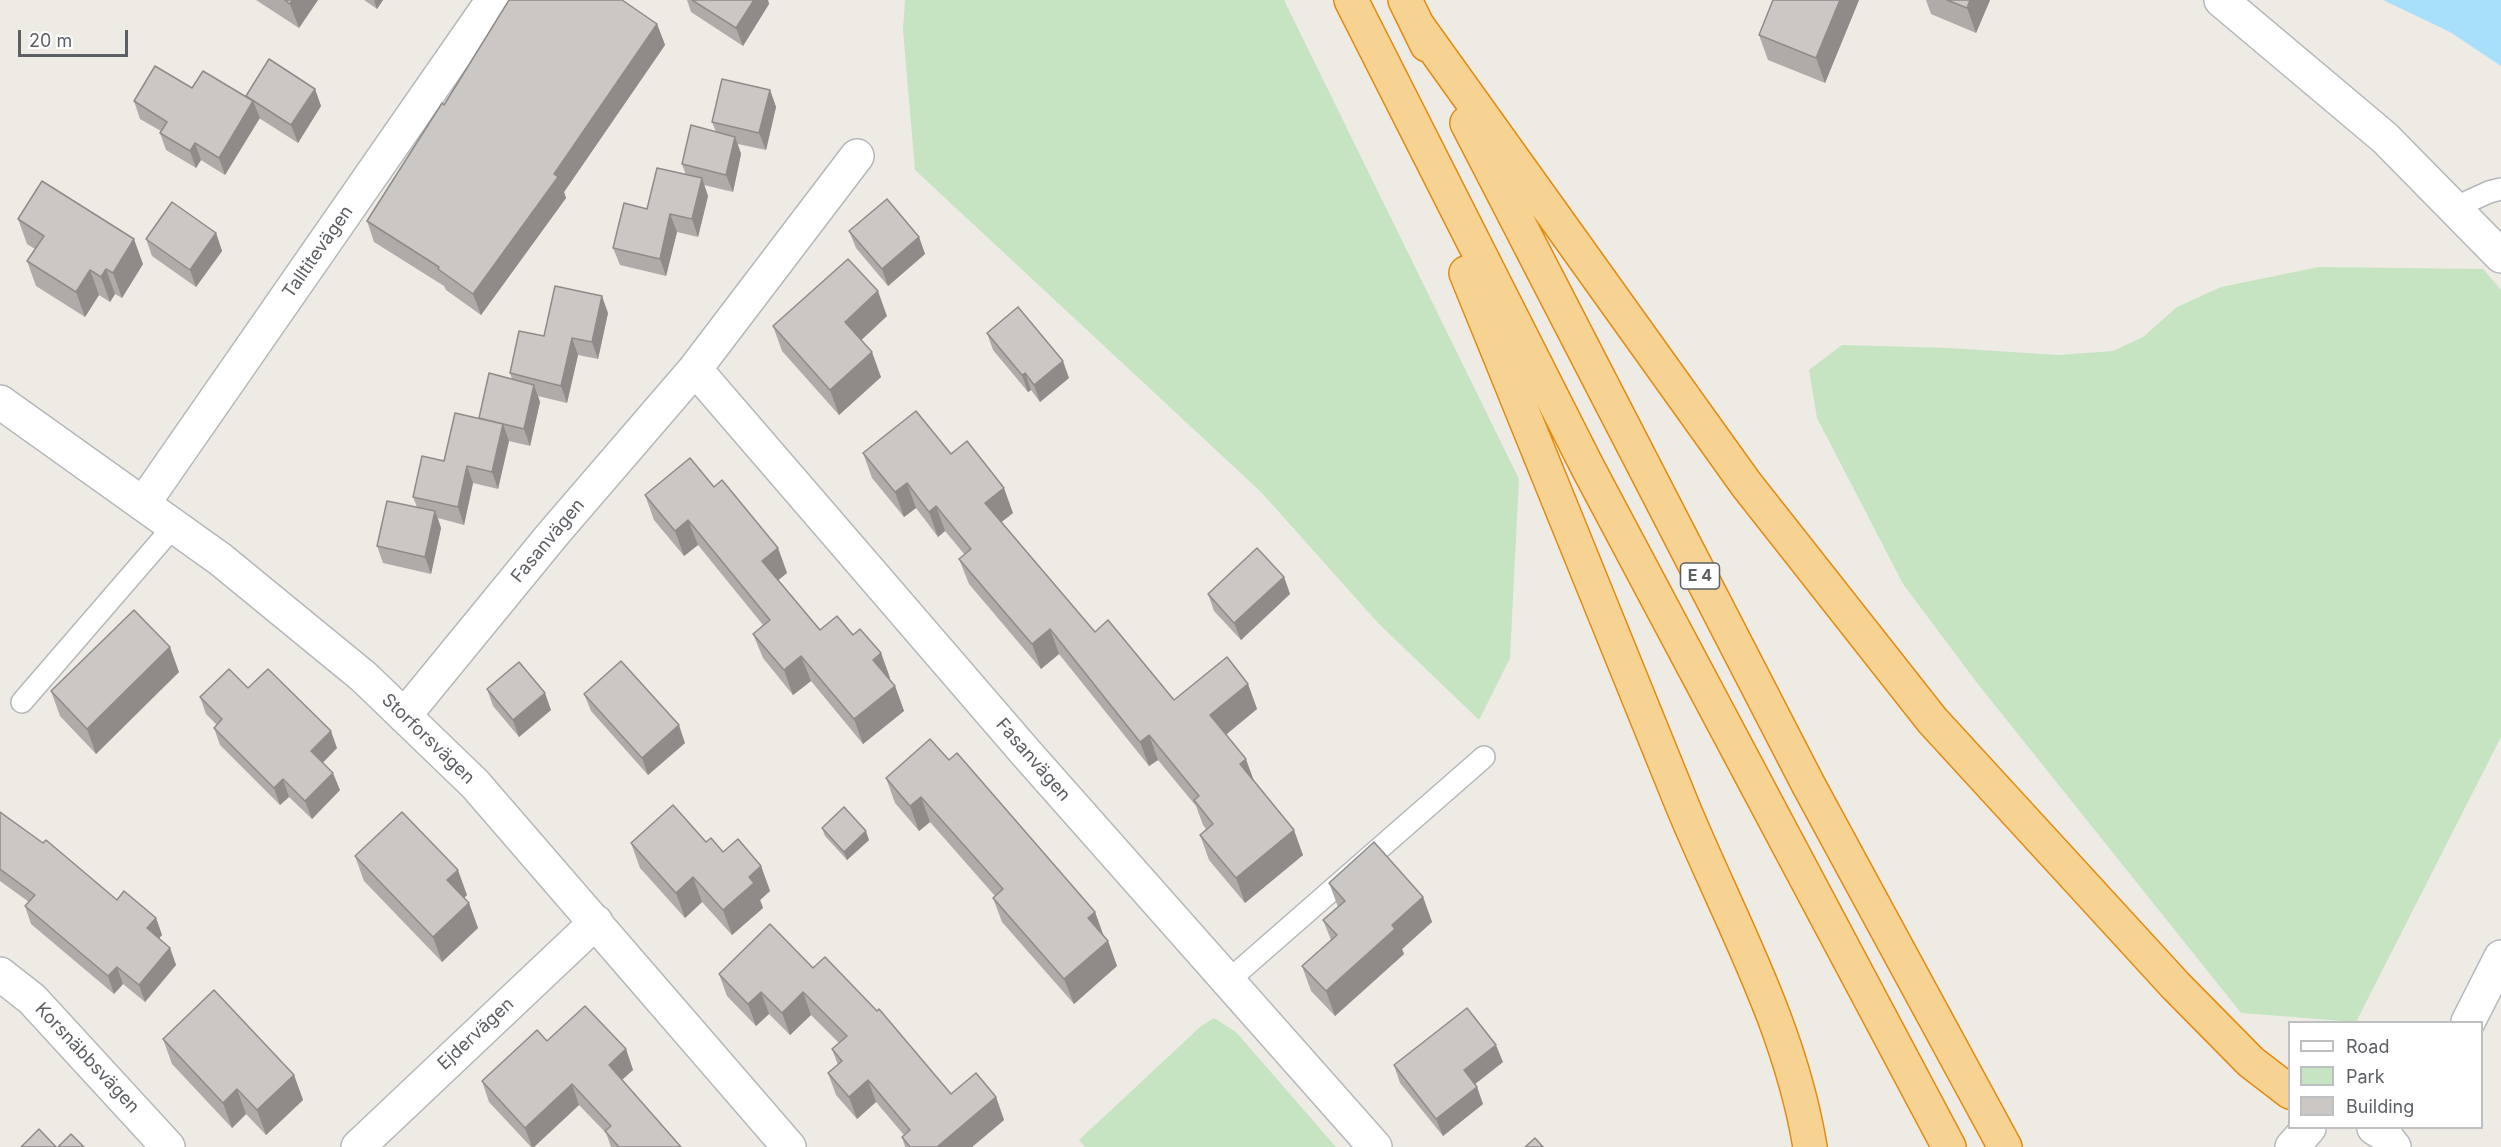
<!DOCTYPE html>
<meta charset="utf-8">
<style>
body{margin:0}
#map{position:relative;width:2501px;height:1147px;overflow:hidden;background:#eeebe4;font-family:Inter,sans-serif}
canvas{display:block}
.legend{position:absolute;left:2288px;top:1021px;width:195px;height:108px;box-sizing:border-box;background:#fff;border:2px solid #bebfc1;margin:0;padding:8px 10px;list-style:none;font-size:18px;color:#5c6064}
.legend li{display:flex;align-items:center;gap:12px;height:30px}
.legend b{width:30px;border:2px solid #bebfc1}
.scale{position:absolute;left:18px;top:30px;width:110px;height:27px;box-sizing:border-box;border:3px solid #5c6064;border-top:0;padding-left:8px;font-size:18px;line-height:21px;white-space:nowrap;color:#5c6064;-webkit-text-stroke:4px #fff;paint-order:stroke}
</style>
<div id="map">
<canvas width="2501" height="1147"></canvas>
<ul class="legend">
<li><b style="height:8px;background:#fff"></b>Road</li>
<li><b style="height:16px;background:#c6e4c2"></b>Park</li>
<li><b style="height:16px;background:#cbc7c4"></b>Building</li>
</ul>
<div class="scale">20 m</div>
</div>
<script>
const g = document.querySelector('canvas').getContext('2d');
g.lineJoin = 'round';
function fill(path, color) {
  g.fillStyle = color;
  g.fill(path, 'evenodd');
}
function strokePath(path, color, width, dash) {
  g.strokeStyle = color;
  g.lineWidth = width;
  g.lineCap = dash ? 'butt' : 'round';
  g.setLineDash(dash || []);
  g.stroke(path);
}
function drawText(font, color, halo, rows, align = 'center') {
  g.font = font + ' Inter,sans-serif';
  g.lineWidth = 4.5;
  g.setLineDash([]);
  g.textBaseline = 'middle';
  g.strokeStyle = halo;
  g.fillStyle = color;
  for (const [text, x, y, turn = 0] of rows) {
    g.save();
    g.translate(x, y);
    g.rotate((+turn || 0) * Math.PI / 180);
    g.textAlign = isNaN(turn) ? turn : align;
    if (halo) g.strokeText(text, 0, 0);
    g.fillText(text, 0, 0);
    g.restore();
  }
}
fill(new Path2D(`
 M905,0H1284L1519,479L1510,658L1479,720L1379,624L1261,492L915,170L903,30Z
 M2319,267L2483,269L2501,290V737L2356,1022L2241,1013L1977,683L1903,584L1817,418L1809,370L1842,345L1949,348L2058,355L2113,351L2143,337L2177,307L2221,287Z
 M1214,1018L1236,1032L1336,1147H1085L1079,1140L1200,1027Z`), '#c6e4c2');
fill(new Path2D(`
 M2383,0H2501V66L2450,32Z`), '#a8dffa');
const lane = new Path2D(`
 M2454,208L2489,192L2501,189
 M22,702L174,526
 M1229,980L1484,757`);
const street = new Path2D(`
 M2221,0L2385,138L2501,256
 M695,369L1027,754L1375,1147
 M0,402L220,559L364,677L475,784L789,1147
 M143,504L493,0
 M404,716L553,534L695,369L857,156
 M0,974L32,999L168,1147
 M358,1147L596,922`);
const secondary = new Path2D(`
 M2468,1022L2501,957
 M2374,1128L2384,1134L2394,1147
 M2292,1147L2309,1128`);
const highway = new Path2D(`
 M1351,0L1588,468L1949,1147
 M1405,0L1427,45
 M1418,26L1746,484L1932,720L2176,986L2251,1062L2290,1092
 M1467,123L1808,784L2005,1147
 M1466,273C1539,451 1610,630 1683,807C1730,920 1790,1025 1810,1147`);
strokePath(lane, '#b5b7bb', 24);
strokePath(street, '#b5b7bb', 36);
strokePath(secondary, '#b6b9bd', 36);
strokePath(highway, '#e48b0e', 36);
strokePath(lane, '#fff', 21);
strokePath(street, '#fff', 33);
strokePath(secondary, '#fff', 33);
strokePath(highway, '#f6d393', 33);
fill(new Path2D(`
 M256,0H318L299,28Z
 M364,0H383L377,9Z
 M687,0H768L769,4L743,46L691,12Z
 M1773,0H1859L1825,83L1768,60L1759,35Z
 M1926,0H1990L1976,33L1931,14Z
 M657,24L665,45L564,192L566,198L481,315L446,290L444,286L374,242L367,221L444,105Z
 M192,88L246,97L315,89L321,106L298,143L259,118L225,175L201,160L196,168L166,150L160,133L161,131L140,119L134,101Z
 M770,90L776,107L766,150L738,144L741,154L733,192L704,185L708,196L698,237L677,232L666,276L620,265L613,248L647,209L686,175L682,164L716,132L712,122Z
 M18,219L143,264L122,298L115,294L110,302L99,295L85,317L36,286L27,261L35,249L27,244Z
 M849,231L919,237L925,254L888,286L856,248Z
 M216,233L222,251L196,287L152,256L146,239Z
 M608,313L598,359L578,355L567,403L538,396L540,402L530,446L509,441L498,489L473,483L464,525L438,518L441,528L431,574L383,563L377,546L417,507L413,497L512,379L510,373L544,336Z
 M887,316L861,340L881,377L839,415L782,351L773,326Z
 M987,333L1069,378L1040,402L1031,390L1028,392L993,350Z
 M863,453L951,454L1013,513L1001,522L1095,632L1174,700L1248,684L1257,709L1226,735L1254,781L1303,855L1245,903L1209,860L1200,835L1206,829L1203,825L1196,806L1158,760L1149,766L1059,654L1041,669L969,584L959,559L965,555L945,531L938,537L916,508L904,517L872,478Z
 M714,487L778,548L787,573L778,580L820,630L853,635L881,653L890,678L889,679L895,686L904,711L863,744L811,681L793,695L763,658L753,634L763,625L698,545L684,556L654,520L645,495Z
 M1284,577L1290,594L1241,640L1214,611L1208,594Z
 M179,672L96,754L60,716L51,691Z
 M248,688L337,748L323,763L340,790L312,819L289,797L280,805L220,745L214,728L217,725L206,714L200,697Z
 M487,689L551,710L519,737L493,706Z
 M584,694L685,743L648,775L591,711Z
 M949,760L1095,912L1104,937L1108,941L1117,966L1074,1004L1002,922L993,898L995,896L930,822L919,831L895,803L886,778Z
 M0,812L117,900L156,918L162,935L159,938L170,948L176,965L145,1002L123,984L114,994L31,924L25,906L29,902L0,881Z
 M822,828L869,840L847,860L825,836Z
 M706,842L723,852L761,866L770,891L760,900L763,908L732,935L702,902L685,918L640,868L631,843Z
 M355,856L467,895L464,898L469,903L478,928L442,962L364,881Z
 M1329,883L1423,897L1432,922L1402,949L1404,954L1335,1016L1311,991L1302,966L1331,940L1323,920L1338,907Z
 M813,968L951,1094L996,1097L1004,1120L972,1147H905L902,1137L904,1135L876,1102L857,1119L836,1095L828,1073L838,1065L832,1049L839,1043L811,1015L790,1035L769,1014L756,1026L727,996L719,974Z
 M163,1039L294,1075L303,1100L266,1135L246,1114L232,1128L172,1064Z
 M547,1041L626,1049L633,1070L622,1080L681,1147H611L606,1133L579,1105L534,1147H531L489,1102L482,1081Z
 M1503,1062L1475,1084L1477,1087L1483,1104L1443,1136L1400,1083L1394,1065Z`), '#afaba9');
fill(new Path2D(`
 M292,0H318L299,28L290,4Z
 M374,0H383L377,9Z
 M754,0H768L769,4L743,46L736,28Z
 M1840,0H1859L1825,83L1816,58Z
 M1970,0H1990L1976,33L1967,8Z
 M657,24L665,45L564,192L566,198L481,315L473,294L554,174Z
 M315,89L321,106L298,143L291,125Z
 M770,90L776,107L766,150L759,133Z
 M253,101L260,118L225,175L219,158Z
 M735,137L741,154L733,192L726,175Z
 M195,143L201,160L196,168L190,151Z
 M702,178L708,196L698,237L692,219Z
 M670,214L677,232L666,276L660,259Z
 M216,233L222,251L196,287L190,270Z
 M919,237L925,254L888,286L882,269Z
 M134,239L143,264L122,298L113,273Z
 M106,269L115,294L110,302L101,277Z
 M90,270L99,295L85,317L76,292Z
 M878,291L887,316L854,347L845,322Z
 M602,296L608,313L598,359L592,342Z
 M572,338L578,355L567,403L561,386Z
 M872,352L881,377L839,415L830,390Z
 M1063,361L1069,378L1040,402L1034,385Z
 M1025,373L1031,390L1028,392L1022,375Z
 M534,385L540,402L530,446L524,429Z
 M503,424L509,441L498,489L492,472Z
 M467,466L473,483L464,525L458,507Z
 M907,483L916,508L904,517L895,492Z
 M1004,488L1013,513L994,528L985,503Z
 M936,506L945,531L938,537L929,512Z
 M435,511L441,528L431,574L425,557Z
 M688,520L698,545L684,556L675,531Z
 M778,548L787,573L771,586L762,561Z
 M1284,577L1290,594L1241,640L1234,623Z
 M1050,629L1059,654L1041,669L1032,644Z
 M170,647L179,672L96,754L87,729Z
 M881,653L890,678L882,685L873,660Z
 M801,656L811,681L793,695L784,670Z
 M1248,684L1257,709L1219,740L1210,715Z
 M895,686L904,711L863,744L854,719Z
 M545,693L551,710L519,737L513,720Z
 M679,725L685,743L648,775L642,758Z
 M331,731L337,748L317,768L311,751Z
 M1149,735L1158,760L1149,766L1140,742Z
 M1246,759L1255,784L1240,764Z
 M333,773L340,790L312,819L305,801Z
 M283,779L289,797L280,805L274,788Z
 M921,797L930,822L919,831L910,806Z
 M1294,830L1303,855L1245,903L1236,878Z
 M866,831L869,840L847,860L844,852Z
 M761,866L770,891L760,900L763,908L732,935L723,910L749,877Z
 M458,870L467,895L456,905L447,880Z
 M693,877L702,902L685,918L676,893Z
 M1423,897L1432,922L1402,949L1404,954L1335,1016L1326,991L1392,925Z
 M469,903L478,928L442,962L433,937Z
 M1095,912L1104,937L1088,918Z
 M156,918L162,935L153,945L147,928Z
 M1108,941L1117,966L1074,1004L1064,979Z
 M170,948L176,965L145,1002L139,985Z
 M117,967L123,984L114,994L108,976Z
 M761,992L769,1014L756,1026L748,1004Z
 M803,992L811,1015L790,1035L782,1013Z
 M1496,1045L1503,1062L1470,1088L1464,1070Z
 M626,1049L633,1070L616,1085L609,1065Z
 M294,1075L303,1100L266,1135L257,1110Z
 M868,1080L876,1102L857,1119L849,1097Z
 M572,1084L579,1105L534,1147H532L525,1128Z
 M1477,1087L1483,1104L1443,1136L1436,1119Z
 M237,1089L246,1114L232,1128L223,1103Z
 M996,1097L1004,1120L972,1147H937Z`), '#8e8b89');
const building = new Path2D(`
 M285,0H292L290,4Z
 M509,0H622L657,24L554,174L558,177L473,294L438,269L439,267L367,221L442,103L444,105Z
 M692,0H754L736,28Z
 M1773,0H1840L1816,58L1759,35Z
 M1947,0H1970L1967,8Z
 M269,59L315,89L291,125L246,96Z
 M155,66L192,88L203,71L253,101L219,158L195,143L190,151L160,133L167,122L134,101Z
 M722,79L770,90L759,133L712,122Z
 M691,125L735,137L726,175L682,164Z
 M657,168L702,178L692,219L670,214L660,259L613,248L624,203L647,209Z
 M42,181L134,239L113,273L106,269L101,277L90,270L76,292L27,261L44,236L18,219Z
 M887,199L919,237L882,269L849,231Z
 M172,202L216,233L190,270L146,239Z
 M848,259L878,291L845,322L872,352L830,390L773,326Z
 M555,286L602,296L592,342L572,338L561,386L510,373L519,331L544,336Z
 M1018,307L1063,361L1034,385L1025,373L1022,375L987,333Z
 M489,373L534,385L524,429L479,418Z
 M916,411L951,454L967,441L1004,488L985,503L1095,632L1108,620L1174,700L1227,657L1248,684L1210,715L1246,759L1240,764L1294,830L1236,878L1200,835L1213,824L1194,800L1199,796L1149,735L1140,742L1050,629L1032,644L959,559L971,549L936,506L929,512L907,483L895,492L863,453Z
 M455,413L503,424L492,472L467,466L458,507L413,497L422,456L444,461Z
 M690,458L714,487L722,480L778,548L762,561L820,630L837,616L853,635L860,629L881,653L873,660L895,686L854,719L801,656L784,670L753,634L770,620L688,520L675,531L645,495Z
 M387,501L435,511L425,557L377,546Z
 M1257,548L1284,577L1234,623L1208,594Z
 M134,610L170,647L87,729L51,691Z
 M621,661L679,725L642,758L584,694Z
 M519,662L545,693L513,720L487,689Z
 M229,669L248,688L268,669L331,731L311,751L333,773L305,801L283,779L274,788L214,728L222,719L200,697Z
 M930,739L949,760L957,753L1095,912L1088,918L1108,941L1064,979L993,898L1003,889L921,797L910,806L886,778Z
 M673,805L706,842L711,838L723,852L738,839L761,866L749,877L754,883L723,910L693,877L676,893L631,843Z
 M844,807L866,831L844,852L822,828Z
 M0,812L43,843L46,840L117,900L124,891L156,918L147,928L170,948L139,985L117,967L108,976L25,906L35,895L0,869Z
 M402,812L458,870L447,880L469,903L433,937L355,856Z
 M1374,842L1423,897L1392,925L1395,929L1326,991L1302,966L1337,935L1323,920L1345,901L1329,883Z
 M770,924L813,968L825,957L877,1011L879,1009L951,1094L976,1073L996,1097L937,1147H910L902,1137L910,1130L868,1080L849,1097L828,1073L842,1061L832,1049L847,1036L803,992L782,1013L761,992L748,1004L719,974Z
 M214,990L294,1075L257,1110L237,1089L223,1103L163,1039Z
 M585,1006L626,1049L609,1065L681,1147H619L605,1131L611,1126L572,1084L525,1128L482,1081L537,1030L547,1041Z
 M1467,1008L1496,1045L1464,1070L1477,1087L1436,1119L1394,1065Z
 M39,1129L56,1147H21Z
 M71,1134L84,1147H58Z
 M1535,1138L1543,1147H1525Z`);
fill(building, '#cbc7c4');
strokePath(building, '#8e8b89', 1.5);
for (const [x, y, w] of [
 [1700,576,39]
]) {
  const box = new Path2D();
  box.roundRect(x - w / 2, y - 13, w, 26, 4.5);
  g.fillStyle = '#fff';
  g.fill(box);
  strokePath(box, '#5c6064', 1.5);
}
drawText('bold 16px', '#5c6064', null, [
 ["E 4",1700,576]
]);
drawText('18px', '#5c6064', '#fff', [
 ["Talltitevägen",318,252,-55],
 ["Fasanvägen",548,541,-50],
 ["Storforsvägen",428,739,44],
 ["Fasanvägen",1033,760,49],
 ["Ejdervägen",476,1034,-43],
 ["Korsnäbbsvägen",87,1058,47]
]);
</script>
